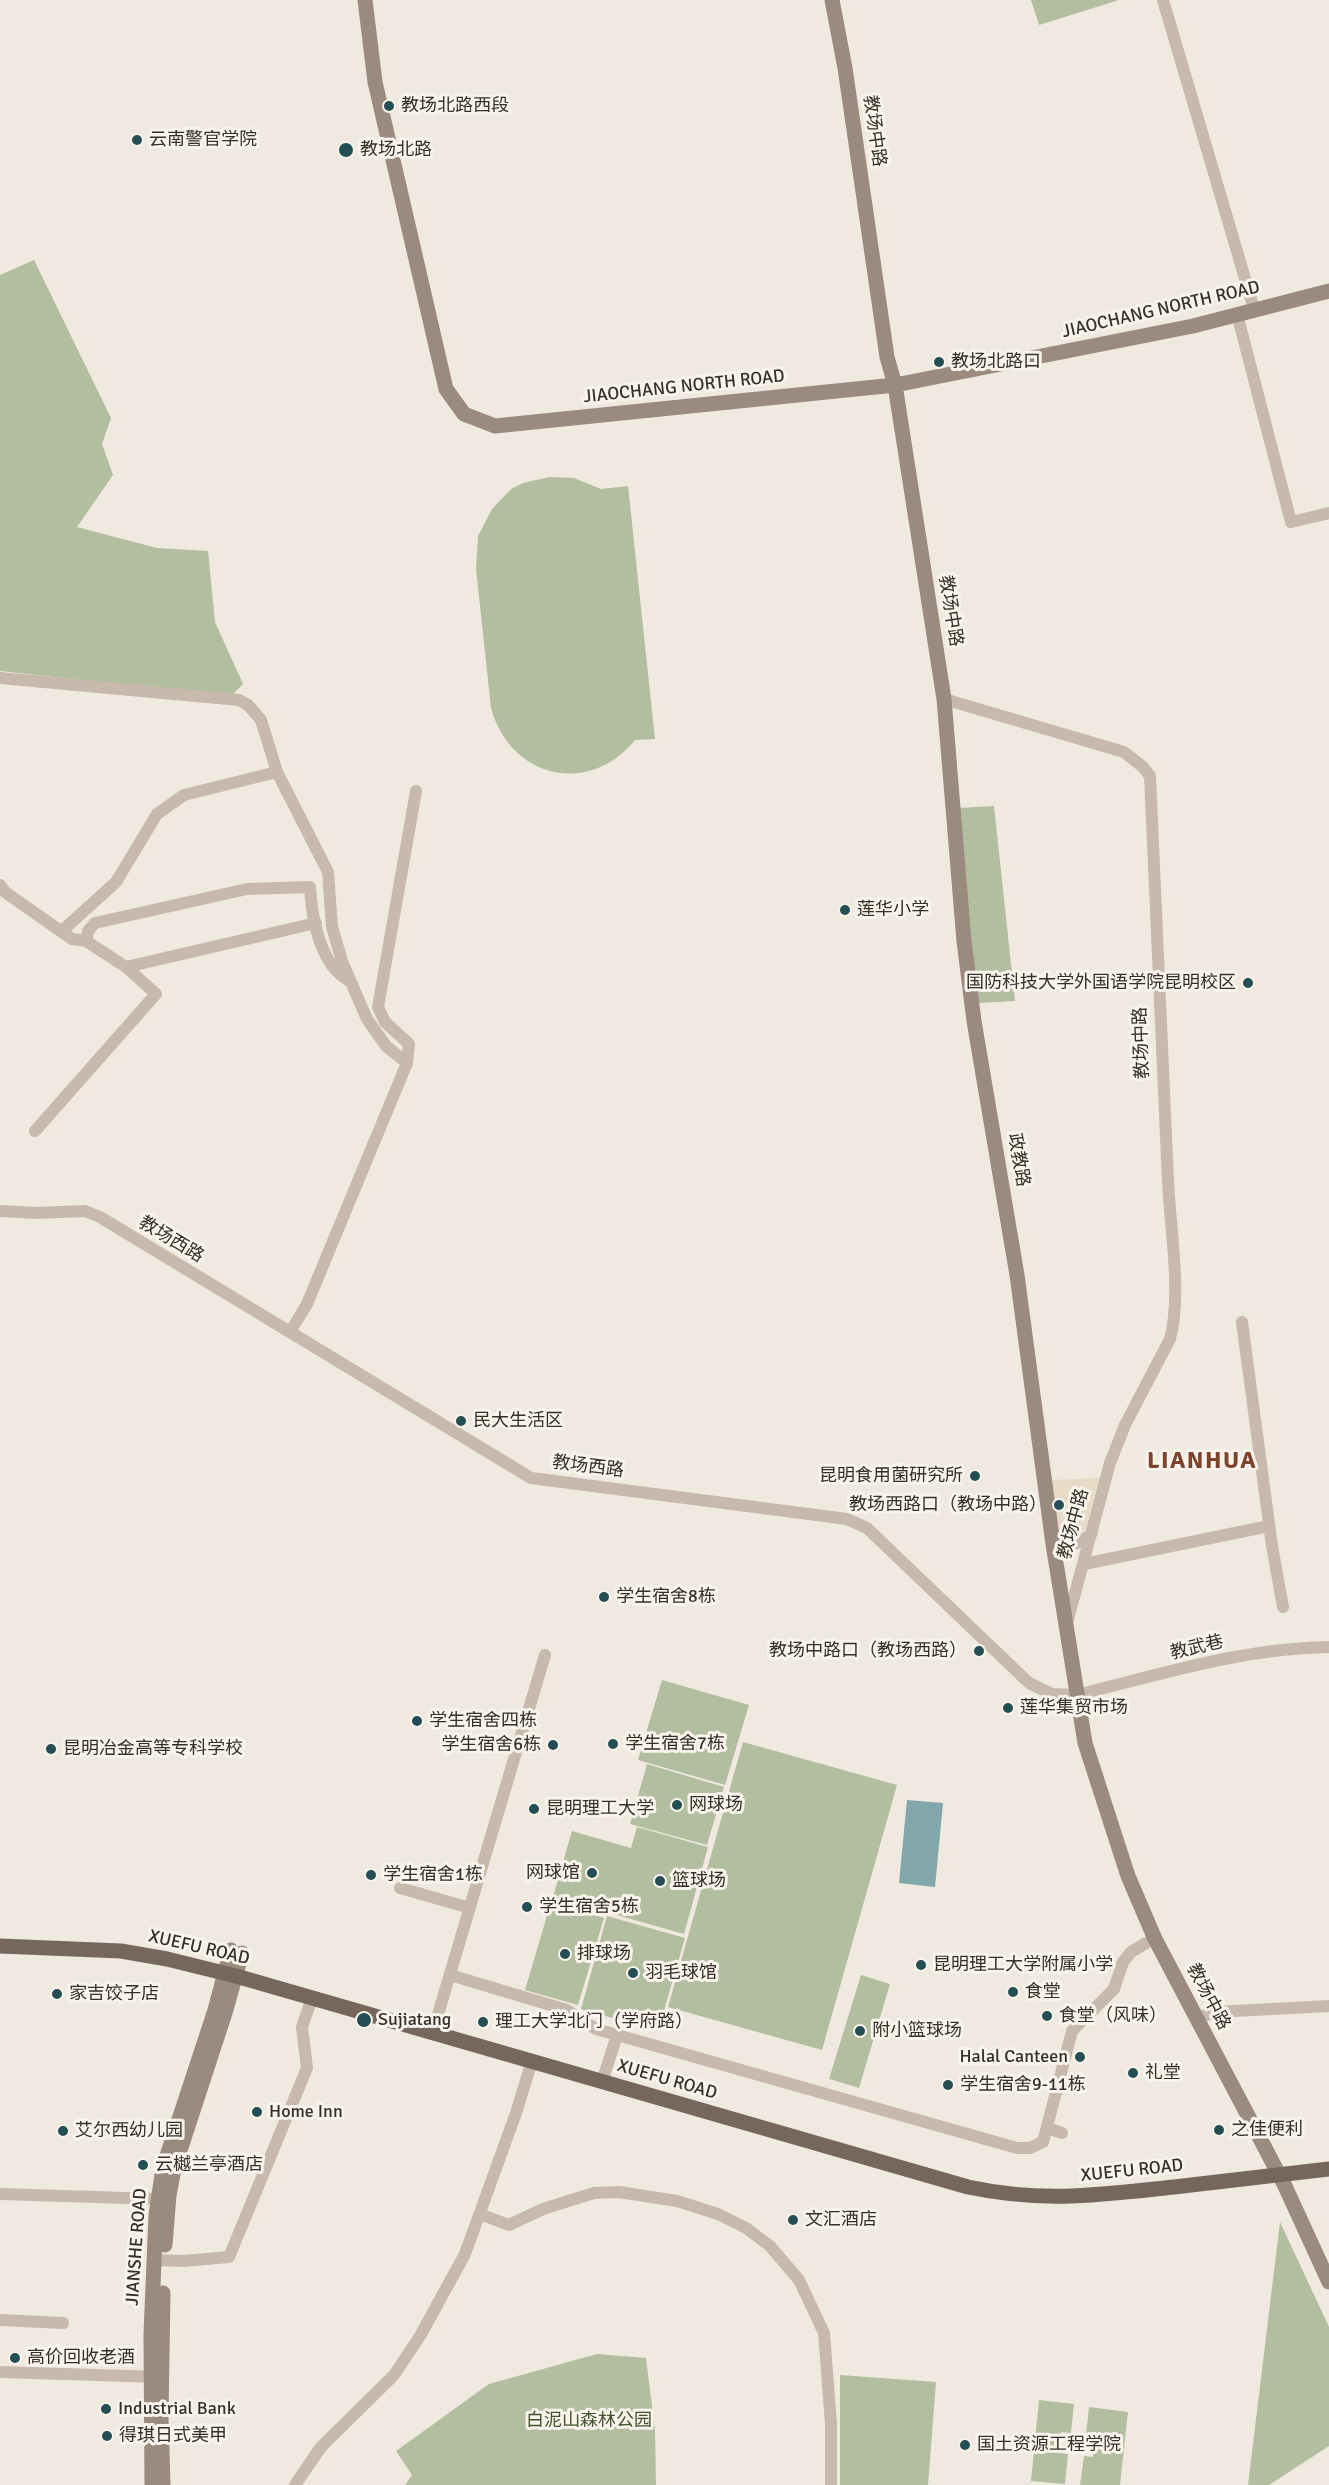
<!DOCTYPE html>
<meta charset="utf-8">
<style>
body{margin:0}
canvas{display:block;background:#f0e9df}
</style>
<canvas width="1329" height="2485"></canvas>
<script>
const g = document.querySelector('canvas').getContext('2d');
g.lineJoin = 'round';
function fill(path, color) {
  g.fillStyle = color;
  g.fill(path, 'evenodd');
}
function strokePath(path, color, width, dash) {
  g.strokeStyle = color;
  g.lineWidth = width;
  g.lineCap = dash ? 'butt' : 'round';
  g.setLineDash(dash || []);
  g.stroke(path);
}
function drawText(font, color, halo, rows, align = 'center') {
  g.font = font + ' Signika,"Noto Sans SC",sans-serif';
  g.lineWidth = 6;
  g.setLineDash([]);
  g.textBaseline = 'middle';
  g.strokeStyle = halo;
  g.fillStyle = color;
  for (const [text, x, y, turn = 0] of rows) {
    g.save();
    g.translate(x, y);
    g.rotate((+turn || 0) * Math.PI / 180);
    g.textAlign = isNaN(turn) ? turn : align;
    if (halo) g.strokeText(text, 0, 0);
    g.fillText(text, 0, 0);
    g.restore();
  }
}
fill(new Path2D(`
 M1031,0H1119L1039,25Z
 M34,260L111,418L102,444L113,475L77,527L157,548L208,551L215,622L243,684L233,694L173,690L0,671V275Z
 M549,477L574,478L601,489L628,486L655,739L635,740C589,797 510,778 491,708L476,569L478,536L492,509L511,489L523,483Z
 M994,806L1015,1001L979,1003L971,962L958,808Z
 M662,1680L749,1705L725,1785L638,1760Z
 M743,1742L897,1785L822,2050L668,2007Z
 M647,1764L724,1787L707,1845L630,1824Z
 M637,1827L708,1847L684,1934L553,1897L572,1831L631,1848Z
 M551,1902L604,1918L578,2005L525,1990Z
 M607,1916L685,1938L658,2031L581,2009Z
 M861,1975L890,1984L859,2088L829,2079Z
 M1280,2222L1329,2327V2446L1269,2485H1248Z
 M597,2354L646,2358L655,2430L656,2485H405L412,2475L396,2451L489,2384Z
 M840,2375L936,2382L928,2485H840Z
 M1039,2400L1074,2404L1071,2433L1061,2432L1059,2453L1068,2454L1065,2484L1031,2481Z
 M1089,2407L1128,2412L1120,2485H1080L1084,2456L1093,2457L1095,2436L1086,2435Z`), '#b3bea0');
fill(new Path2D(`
 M1099,1478L1086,1528L1082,1534L1077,1538H1069L1055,1535L1050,1480Z`), '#e7dbc8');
fill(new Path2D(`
 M907,1800L943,1803L935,1887L899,1883Z`), '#81a7aa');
strokePath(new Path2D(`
 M1163,0L1254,309
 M1237,314L1291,522L1329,513
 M0,678L239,700L248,705L261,720L277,772L328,872L332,927L342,961L367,1019L386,1046L407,1063
 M944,699L1124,752L1143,767L1150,776C1156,911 1162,1046 1168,1181C1170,1227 1182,1296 1170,1339L1125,1425L1110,1463L1067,1623
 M0,885L5,892L72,939L86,941L126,967L156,994L35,1131
 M62,931L116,882L157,814L184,795L277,772
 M86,941L88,931L95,923L247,889L310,887C312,919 320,966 351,982
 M126,967L316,923
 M0,1211L36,1213L85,1211L100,1217L531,1478L847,1519L867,1528L1029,1683L1052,1694L1076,1695C1159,1675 1243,1648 1329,1647
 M1242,1322L1272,1546L1283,1607
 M290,1332L307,1304L407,1063L409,1044L385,1022L378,1007L416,791
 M1053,1540C1069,1547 1079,1546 1092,1533
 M1084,1564L1269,1526
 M400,1888L470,1908
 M450,1975L567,2010L596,2029L1017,2148H1030L1043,2142L1072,2031L1114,1989L1123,1962L1131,1952L1146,1943
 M1197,2018L1215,2012L1329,2006
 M436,2021L545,1655
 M602,2082L617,2035
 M1047,2128L1062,2133
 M0,2194L158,2199
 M480,2214L509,2225L543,2209L594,2193L619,2192L677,2201L718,2214L746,2228L770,2246L799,2280L824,2333L831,2424V2485
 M155,2260L183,2261L229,2257L307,2068L302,2027L312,1998
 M0,2320L63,2323
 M0,2372L160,2377
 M295,2485L321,2447L394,2375L420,2336L465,2254L516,2113L532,2061`), '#c7baac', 12);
strokePath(new Path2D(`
 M365,0L375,82L446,389L464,414L495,426L895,385L1193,326L1329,291
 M832,0L845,68L887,357L895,385L944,699L964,941L974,1021L1017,1275L1053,1544L1085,1743L1128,1876L1155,1939L1285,2186L1329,2282
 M165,2245L169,2195L174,2169L225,2013L242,1953
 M163,2293L161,2416L163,2485
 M152,2485L151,2334L156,2215L163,2168L215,2010L231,1950`), '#9b8a7e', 15);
strokePath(new Path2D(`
 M0,1946L121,1951L167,1959L236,1976L968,2187C1043,2203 1099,2195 1174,2187C1225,2181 1277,2175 1329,2169`), '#76675d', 15);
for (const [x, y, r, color] of [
 [389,106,6,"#244e54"],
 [137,140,6,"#244e54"],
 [346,150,8,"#244e54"],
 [939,362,6,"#244e54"],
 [845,910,6,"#244e54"],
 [1248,983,6,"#244e54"],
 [461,1421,6,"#244e54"],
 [975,1476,6,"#244e54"],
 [1059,1505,6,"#244e54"],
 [604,1597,6,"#244e54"],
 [979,1651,6,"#244e54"],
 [1008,1708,6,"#244e54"],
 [417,1721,6,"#244e54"],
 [613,1744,6,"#244e54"],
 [553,1745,6,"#244e54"],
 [51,1749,6,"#244e54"],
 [677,1805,6,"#244e54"],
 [534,1809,6,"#244e54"],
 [592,1873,6,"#244e54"],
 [371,1875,6,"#244e54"],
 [660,1881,6,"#244e54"],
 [527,1907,6,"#244e54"],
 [565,1954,6,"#244e54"],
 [921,1965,6,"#244e54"],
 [633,1973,6,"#244e54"],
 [1013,1992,6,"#244e54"],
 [57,1994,6,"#244e54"],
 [1047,2016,6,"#244e54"],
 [364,2020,8,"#244e54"],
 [483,2022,6,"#244e54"],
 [860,2031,6,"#244e54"],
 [1080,2057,6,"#244e54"],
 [1133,2073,6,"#244e54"],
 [948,2085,6,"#244e54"],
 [257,2112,6,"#244e54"],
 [1219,2130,6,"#244e54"],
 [63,2131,6,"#244e54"],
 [143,2165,6,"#244e54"],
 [793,2220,6,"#244e54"],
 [15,2358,6,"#244e54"],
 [106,2409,6,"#244e54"],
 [107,2436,6,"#244e54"],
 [965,2445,6,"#244e54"]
]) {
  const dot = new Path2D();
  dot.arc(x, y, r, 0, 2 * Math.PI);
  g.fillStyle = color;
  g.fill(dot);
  strokePath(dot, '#f8f3eb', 2);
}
drawText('18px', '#362f2a', '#f8f3eb', [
 ["教场北路西段",401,106],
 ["云南警官学院",149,140],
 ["教场北路",360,150],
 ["教场北路口",951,362],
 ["莲华小学",857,910],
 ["国防科技大学外国语学院昆明校区",1236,983,"right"],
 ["民大生活区",473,1421],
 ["昆明食用菌研究所",963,1476,"right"],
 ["教场西路口（教场中路）",1047,1505,"right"],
 ["学生宿舍8栋",616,1597],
 ["教场中路口（教场西路）",967,1651,"right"],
 ["莲华集贸市场",1020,1708],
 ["学生宿舍四栋",429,1721],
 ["学生宿舍7栋",625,1744],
 ["学生宿舍6栋",541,1745,"right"],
 ["昆明冶金高等专科学校",63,1749],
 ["网球场",689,1805],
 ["昆明理工大学",546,1809],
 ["网球馆",580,1873,"right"],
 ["学生宿舍1栋",383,1875],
 ["篮球场",672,1881],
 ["学生宿舍5栋",539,1907],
 ["排球场",577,1954],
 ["昆明理工大学附属小学",933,1965],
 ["羽毛球馆",645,1973],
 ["食堂",1025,1992],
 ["家吉饺子店",69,1994],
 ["食堂（风味）",1059,2016],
 ["Sujiatang",378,2020],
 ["理工大学北门（学府路）",495,2022],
 ["附小篮球场",872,2031],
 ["Halal Canteen",1068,2057,"right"],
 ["礼堂",1145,2073],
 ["学生宿舍9-11栋",960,2085],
 ["Home Inn",269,2112],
 ["之佳便利",1231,2130],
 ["艾尔西幼儿园",75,2131],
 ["云樾兰亭酒店",155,2165],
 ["文汇酒店",805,2220],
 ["高价回收老酒",27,2358],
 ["Industrial Bank",118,2409],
 ["得琪日式美甲",119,2436],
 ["国土资源工程学院",977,2445]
], 'left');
drawText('18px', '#362f2a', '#f8f3eb', [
 ["教场中路",874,131,82],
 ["JIAOCHANG NORTH ROAD",1161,310,-13],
 ["JIAOCHANG NORTH ROAD",684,387,-6],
 ["教场中路",950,611,81],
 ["教场中路",1142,1043,-92],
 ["政教路",1018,1160,80],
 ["教场西路",171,1240,31],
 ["教场西路",588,1467,7],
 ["教场中路",1074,1524,-75],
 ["教武巷",1197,1648,-13],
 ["XUEFU ROAD",199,1948,13],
 ["教场中路",1208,1997,62],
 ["XUEFU ROAD",667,2080,16],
 ["XUEFU ROAD",1132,2171,-6],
 ["JIANSHE ROAD",137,2247,-86]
]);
drawText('18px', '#445230', '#f8f3eb', [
 ["白泥山森林公园",589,2421]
]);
g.letterSpacing = '1.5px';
drawText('bold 24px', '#7d432c', '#f8f3eb', [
 ["LIANHUA",1202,1462]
]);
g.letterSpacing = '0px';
</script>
